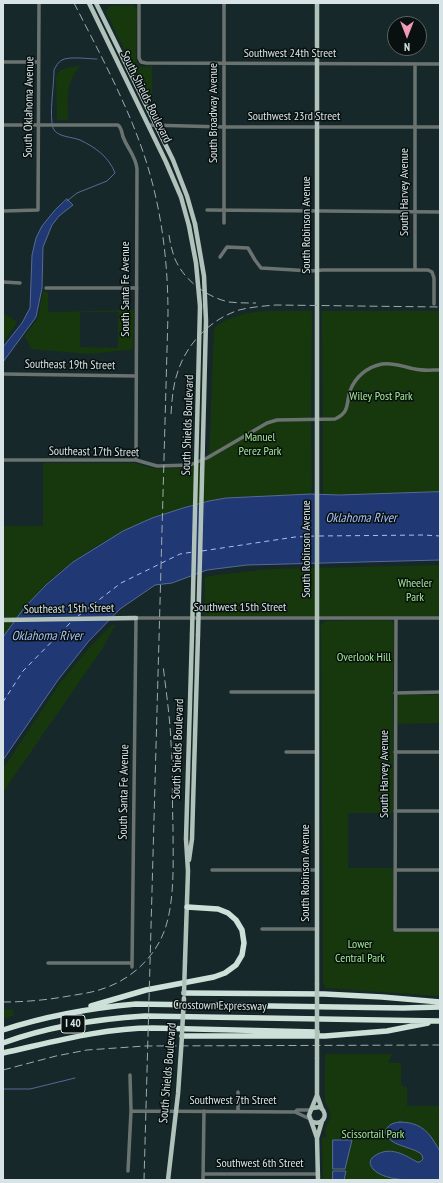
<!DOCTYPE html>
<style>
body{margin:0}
#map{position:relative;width:443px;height:1183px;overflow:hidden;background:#16282a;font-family:"PT Sans Narrow",sans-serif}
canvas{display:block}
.frame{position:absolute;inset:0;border:4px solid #d7e3e4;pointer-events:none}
.north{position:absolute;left:387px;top:16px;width:40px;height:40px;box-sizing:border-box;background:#081010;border:1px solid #5b6465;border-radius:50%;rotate:180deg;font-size:11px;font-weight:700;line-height:16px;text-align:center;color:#d7e3e4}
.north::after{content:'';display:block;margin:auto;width:14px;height:18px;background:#f09ab6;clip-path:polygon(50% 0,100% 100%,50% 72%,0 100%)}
</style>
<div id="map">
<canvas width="443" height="1183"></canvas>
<div class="frame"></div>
<div class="north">N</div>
</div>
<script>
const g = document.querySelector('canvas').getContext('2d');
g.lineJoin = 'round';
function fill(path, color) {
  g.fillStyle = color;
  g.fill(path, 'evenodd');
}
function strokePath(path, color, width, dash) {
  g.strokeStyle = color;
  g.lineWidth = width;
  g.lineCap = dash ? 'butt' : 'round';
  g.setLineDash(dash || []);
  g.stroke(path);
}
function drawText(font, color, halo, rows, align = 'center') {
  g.font = font + ' "PT Sans Narrow",sans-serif';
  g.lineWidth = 3;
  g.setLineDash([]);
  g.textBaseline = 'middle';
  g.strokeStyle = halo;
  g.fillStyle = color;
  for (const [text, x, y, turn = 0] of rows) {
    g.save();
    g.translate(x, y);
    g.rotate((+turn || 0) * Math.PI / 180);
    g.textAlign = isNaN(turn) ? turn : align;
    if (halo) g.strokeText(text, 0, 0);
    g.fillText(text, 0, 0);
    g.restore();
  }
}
fill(new Path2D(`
 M133,5L137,9L136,58L138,65C143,68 147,68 152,65V98H148L106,12L109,6Z
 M80,66C65,85 68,97 68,120H57L56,76C60,67 71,67 80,66Z
 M43,291L48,292V312L134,310L133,349L89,354L31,349L27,339L24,337L38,318ZM80,312H118V348L80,347Z
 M265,311H312L311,428L312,485L311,494C283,496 254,495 226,498C166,505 88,543 45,585C29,601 16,619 3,637V526H43V463H135L155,469L186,468L201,464L209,459L214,328C229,316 247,313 265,311Z
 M322,311H440V492L339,495H323Z
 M3,313L16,321V324L3,343Z
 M440,565V616H204L205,577L216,575L271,569Z
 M390,620L393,623L394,628L393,687V813H348V868H393V932H440V996L325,988V985L323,984L321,624L326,621Z
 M112,625H115L102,649L3,792V769L60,683L91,646Z
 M398,695H440V723L397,724V701Z
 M13,1009L14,1015L3,1019V1010Z
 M326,1054H392L388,1063H401V1085H403V1087H407V1106H440V1180H323L322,1137L326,1138L325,1128L331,1117L328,1107L325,1102V1060Z`), '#16380c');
const water = new Path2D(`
 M67,199L73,205L59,216L52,225L43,247L42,288L36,317L3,362V347L22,323L30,308L32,255L36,238L42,226L55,210Z
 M440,492V560L247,565L207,570L172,583L155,585L120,609L88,642L58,680L3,760V637L24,608L46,585L73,562L123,531L152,518L183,508L209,501L226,498L311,494L339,495Z
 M400,1122C417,1122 427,1129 435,1143C437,1146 439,1149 440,1152C442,1160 440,1172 440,1180C421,1180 386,1183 373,1169C370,1165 369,1162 372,1158C387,1145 402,1153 417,1162H420L423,1159L422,1155L420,1153C409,1146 389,1146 385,1132C388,1124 393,1123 400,1122Z
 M333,1140H352L345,1169H333Z
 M333,1171H346L344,1180H333Z`);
fill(water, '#203873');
strokePath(water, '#576b95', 1);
strokePath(new Path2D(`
 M67,201L77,193L107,181L115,173C109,157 95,147 80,140C73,137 56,137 53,128C49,114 54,86 54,70C56,66 58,62 62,60C69,56 89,59 97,59
 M3,1089H30L75,1078`), '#576b95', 1);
strokePath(new Path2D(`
 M319,536L424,535L440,536
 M202,551L295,537L315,536
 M78,616L121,583L180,554L193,552
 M3,702L23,671L72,621`), '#a7c1f7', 1, [5, 4]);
strokePath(new Path2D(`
 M139,3V58L141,62L146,63L440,64
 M224,3V223
 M3,62H39
 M415,64V270
 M3,125H118C123,129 121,134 124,139C128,149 136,157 137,169L136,460
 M148,125L224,127H440
 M207,210L440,212
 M3,211L38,210L39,3
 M220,257L227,247L248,248L255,260L261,268L311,271L323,270H428L432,272L434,278V304
 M3,282L20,283
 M46,288H137
 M3,374L136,376
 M3,460H136L157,466L190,465L207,458L267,423L277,420L335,419C350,412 346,404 350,391C355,377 367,367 382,364C394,362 403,367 415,369C423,371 432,370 440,370
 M396,618L395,930H440
 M231,692H316
 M395,693L440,692
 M286,752H316
 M395,752H440
 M395,811H440
 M212,870H316
 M395,870H440
 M262,929H317
 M48,963H132
 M132,967L136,618H440
 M238,1092V1111
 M131,1111L295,1112L310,1119
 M295,1112L297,1110H311
 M128,1171L131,1111L130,1075
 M203,1174H318
 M203,1180L204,1111`), '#6b7370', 3.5);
strokePath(new Path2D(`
 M89,3L166,162L181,197L189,226
 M96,3L173,160L187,196L195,224
 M3,620L136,618
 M189,860L192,839L198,635
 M185,961L188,871L186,839L192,634
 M317,984V3
 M317,1095L322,1109
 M311,1121C322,1127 330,1115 320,1107L313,1108
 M317,1138L309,1115L317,1095V1058
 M318,1180L317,1138L322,1121`), '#b1c2bb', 4.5);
strokePath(new Path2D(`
 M184,993L324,994L382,997L440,1002
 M91,1006L146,990L214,977L225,973L236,965L242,955L244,943L242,930L236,920L228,913L218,909L187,907
 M3,1030C46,1016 91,1008 136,1004L403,1008L440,1007
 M182,1036H325L387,1031L428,1023
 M3,1043C49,1026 97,1019 145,1016L440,1021
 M3,1053C53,1042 102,1028 153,1028L317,1032`), '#cde1d9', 5.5);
strokePath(new Path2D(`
 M74,3C100,54 130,109 147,164C162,213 168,263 168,314L144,1180
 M169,235C170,243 172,251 175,259C184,280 206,297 229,302C238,303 247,303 256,303
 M171,414C172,399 173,385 178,371C187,343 211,319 239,310C251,307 264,306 276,305L440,307
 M3,1002C25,1002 47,1000 69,996C80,994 91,993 102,989C131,980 157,956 166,926C175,897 173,858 173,827C172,799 173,771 171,743C170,717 166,691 163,665
 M3,1070L56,1056L87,1050L145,1046L440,1045`), '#9facae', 1, [8, 4]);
strokePath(new Path2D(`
 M195,224L204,276L206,321L198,635
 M189,226L196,263L200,306L192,634
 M317,984V1058
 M184,993L185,961
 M182,1033L184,998
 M168,1180L178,1094L182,1036`), '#b1c2bb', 4.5);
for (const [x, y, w] of [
 [73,1024,24]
]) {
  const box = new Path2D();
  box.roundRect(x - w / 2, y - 9, w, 18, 3);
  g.fillStyle = '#081010';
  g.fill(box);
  strokePath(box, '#d7e3e4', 1);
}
drawText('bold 11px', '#d7e3e4', null, [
 ["I 40",73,1024]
]);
drawText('12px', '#d7e3e4', '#081010', [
 ["Southwest 24th Street",290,54],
 ["South Shields Boulevard",146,97,64],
 ["South Oklahoma Avenue",29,107,-89],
 ["South Broadway Avenue",214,113,-90],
 ["Southwest 23rd Street",294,117],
 ["South Harvey Avenue",405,192,-90],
 ["South Robinson Avenue",307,225,-90],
 ["South Santa Fe Avenue",126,289,-90],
 ["Southeast 19th Street",70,365,1],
 ["South Shields Boulevard",188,425,-88],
 ["Southeast 17th Street",94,452,1],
 ["South Robinson Avenue",307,549,-90],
 ["Southwest 15th Street",240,608],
 ["Southeast 15th Street",69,609,-1],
 ["South Shields Boulevard",178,749,-88],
 ["South Harvey Avenue",385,774,-90],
 ["South Santa Fe Avenue",124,792,-89],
 ["South Robinson Avenue",306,873,-90],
 ["Crosstown Expressway",220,1006,1],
 ["South Shields Boulevard",168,1073,-85],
 ["Southwest 7th Street",233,1101],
 ["Southwest 6th Street",260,1164]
]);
drawText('12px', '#a3e890', '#081010', [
 ["Wiley Post Park",381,397],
 ["Manuel",260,438],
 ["Perez Park",260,452],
 ["Wheeler",415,584],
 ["Park",415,598],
 ["Overlook Hill",364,658],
 ["Lower",360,945],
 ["Central Park",360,959],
 ["Scissortail Park",373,1135]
]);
drawText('italic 13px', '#a7c1f7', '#081010', [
 ["Oklahoma River",361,518],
 ["Oklahoma River",47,636]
]);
</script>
